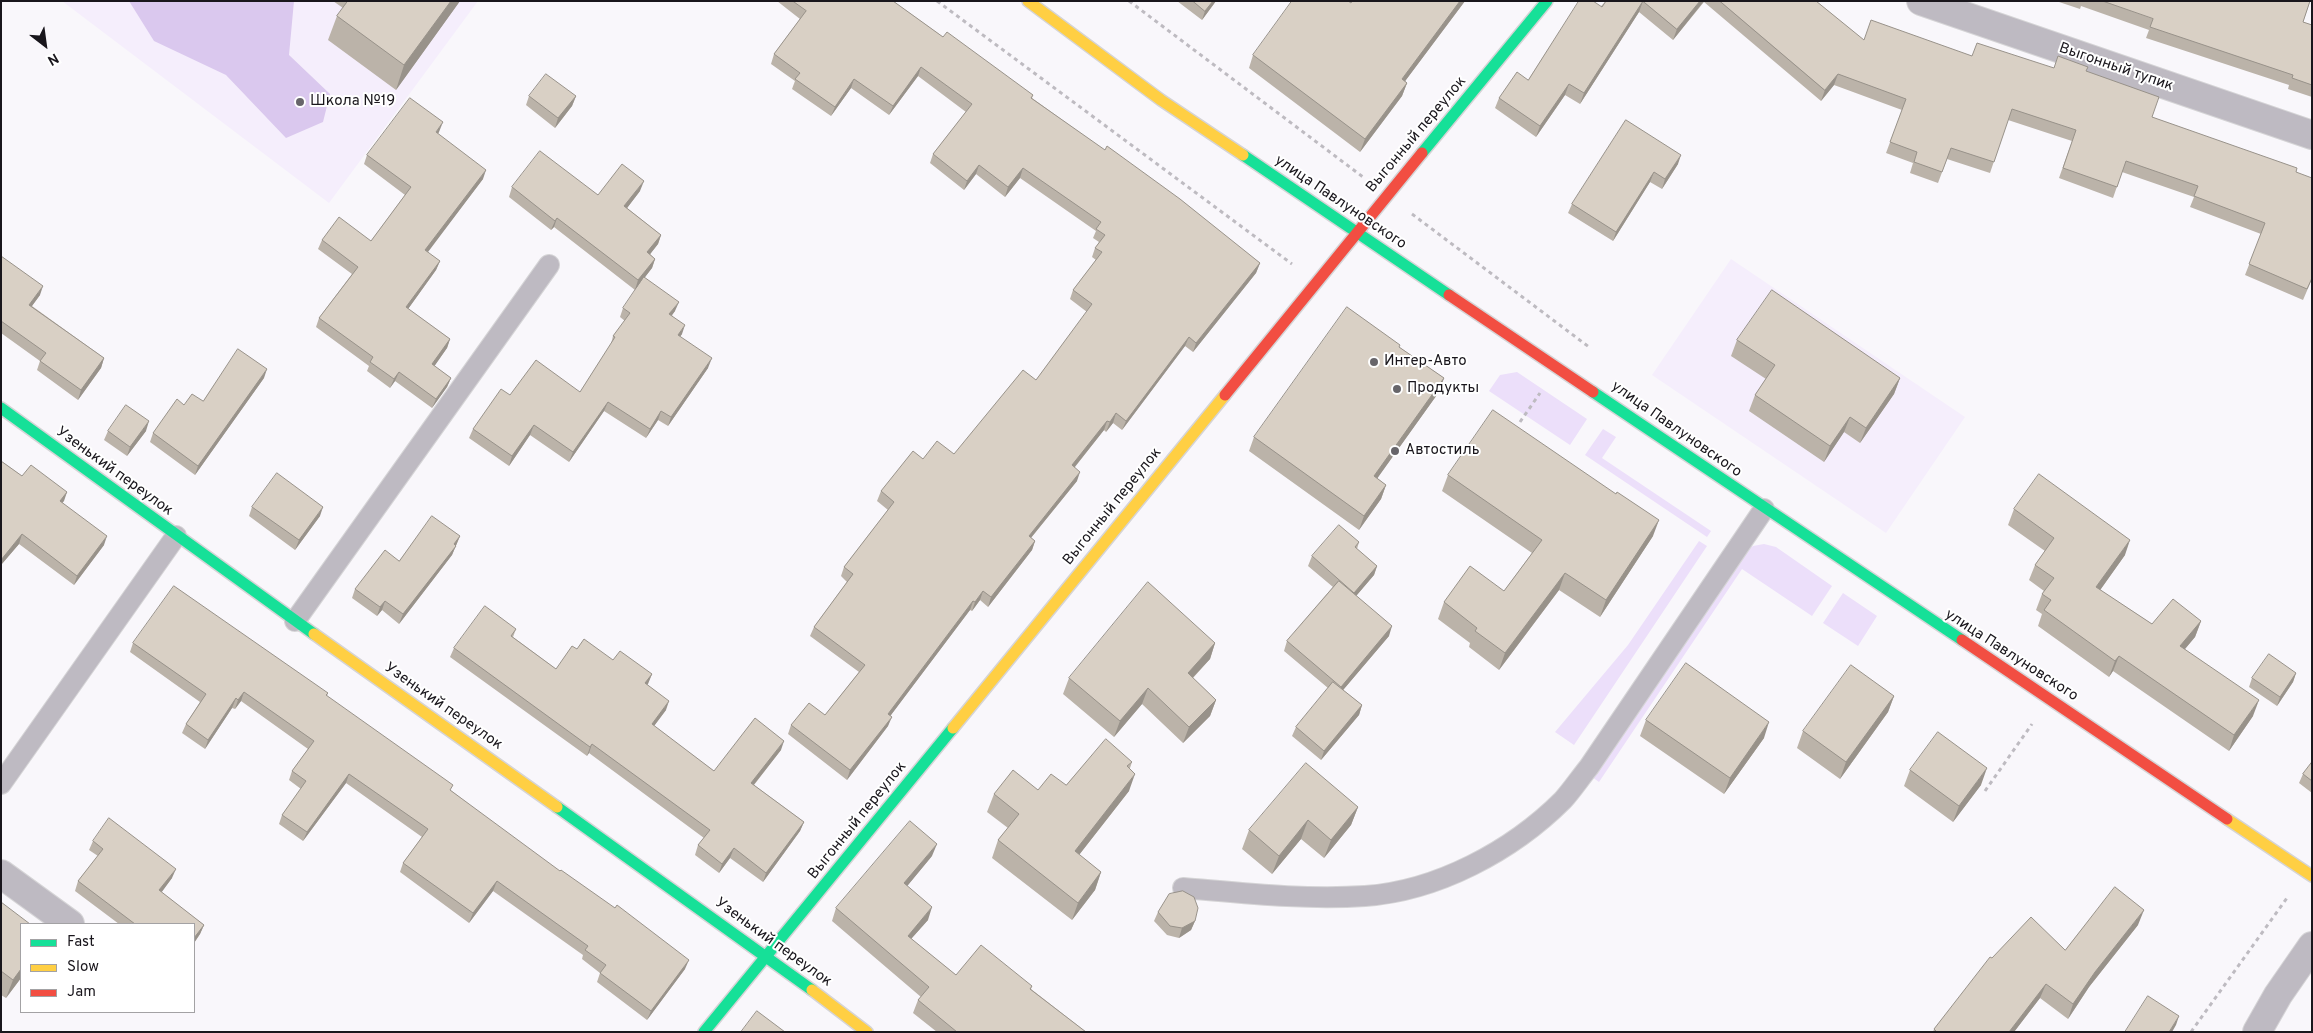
<!DOCTYPE html>
<meta charset="utf-8">
<style>
body{margin:0}
#map{position:relative;width:2313px;height:1033px;overflow:hidden;background:#f9f7fb;font-family:Overpass,sans-serif}
canvas{display:block}
.frame{position:absolute;inset:0;border:2px solid #19161c;pointer-events:none}
.legend{position:absolute;left:20px;top:923px;width:175px;height:90px;box-sizing:border-box;background:#fff;border:1px solid #a3a2a4;margin:0;padding:6px 9px;list-style:none;font-size:15px;color:#19161c}
.legend li{display:flex;align-items:center;gap:10px;height:25px}
.legend b{width:25px;border:1px solid #a3a2a4}
.north{position:absolute;left:20px;top:20px;width:50px;height:50px;-webkit-text-stroke:4px #fff;paint-order:stroke;rotate:150deg;font-size:14px;font-weight:700;line-height:20px;text-align:center;color:#19161c}
.north::after{content:'';display:block;margin:auto;width:18px;height:22px;background:#19161c;clip-path:polygon(50% 0,100% 100%,50% 72%,0 100%)}
</style>
<div id="map">
<canvas width="2313" height="1033"></canvas>
<div class="frame"></div>
<ul class="legend">
<li><b style="height:6px;background:#16e098"></b>Fast</li>
<li><b style="height:6px;background:#ffcf43"></b>Slow</li>
<li><b style="height:6px;background:#f24e42"></b>Jam</li>
</ul>
<div class="north">N</div>
</div>
<script>
const g = document.querySelector('canvas').getContext('2d');
g.lineJoin = 'round';
function fill(path, color) {
  g.fillStyle = color;
  g.fill(path, 'evenodd');
}
function strokePath(path, color, width, dash) {
  g.strokeStyle = color;
  g.lineWidth = width;
  g.lineCap = dash ? 'butt' : 'round';
  g.setLineDash(dash || []);
  g.stroke(path);
}
function drawText(font, color, halo, rows, align = 'center') {
  g.font = font + ' Overpass,sans-serif';
  g.lineWidth = 4;
  g.setLineDash([]);
  g.textBaseline = 'middle';
  g.strokeStyle = halo;
  g.fillStyle = color;
  for (const [text, x, y, turn = 0] of rows) {
    g.save();
    g.translate(x, y);
    g.rotate((+turn || 0) * Math.PI / 180);
    g.textAlign = isNaN(turn) ? turn : align;
    if (halo) g.strokeText(text, 0, 0);
    g.fillText(text, 0, 0);
    g.restore();
  }
}
fill(new Path2D(`
 M62,1H478L329,203Z
 M1731,259L1965,417L1886,533L1652,375Z`), '#f5eefc');
fill(new Path2D(`
 M1517,372L1587,419L1570,445L1489,391L1500,375Z
 M1603,429L1616,437L1602,458L1711,531L1707,537L1585,455Z
 M1699,541L1707,546L1574,745L1555,732L1628,645Z
 M1764,544L1776,547L1832,586L1812,616L1742,569L1599,782L1592,777L1742,553L1753,546Z
 M1843,593L1877,616L1858,646L1823,623Z`), '#ecdffa');
fill(new Path2D(`
 M129,1H294L289,55L330,94L323,122L286,138L226,75L154,41Z`), '#dac8ee');
const lane = new Path2D(`
 M295,621L549,265
 M1,784L176,536
 M1183,888C1243,893 1304,900 1365,896C1437,891 1512,851 1563,800C1572,790 1580,778 1589,767L1764,509`);
const street = new Path2D(`
 M1921,1L2312,135
 M1,874L70,924
 M2257,1032L2278,995L2312,946`);
const fast = new Path2D(`
 M1422,153L1547,1
 M1243,155L1449,295
 M1593,392L1962,640
 M1,408L314,634
 M557,807L812,990
 M704,1032L953,728`);
const slow = new Path2D(`
 M1028,1L1161,100L1243,155
 M314,634L557,807
 M953,728L1225,395
 M2227,819L2312,876
 M812,990L867,1032`);
const jam = new Path2D(`
 M1449,295L1593,392
 M1225,395L1422,153
 M1962,640L2227,819`);
strokePath(lane, '#d5d4d6', 22);
strokePath(street, '#d5d4d6', 30);
strokePath(fast, '#d5d4d6', 14);
strokePath(slow, '#d5d4d6', 14);
strokePath(jam, '#d5d4d6', 14);
strokePath(new Path2D(`
 M937,1L1292,264
 M1129,1L1363,177
 M1412,214L1589,347
 M1520,422L1540,393
 M1985,791L2032,724
 M2191,1032L2287,898`), '#bebbc1', 3, [4, 4]);
strokePath(lane, '#bebac2', 20);
strokePath(street, '#bebac2', 28);
strokePath(fast, '#16e098', 11);
strokePath(slow, '#ffcf43', 11);
strokePath(jam, '#f24e42', 11);
fill(new Path2D(`
 M333,1H460L396,90L328,40L337,16L343,8Z
 M777,1H893L943,37L1033,95L1032,98L1260,263L1256,273L1193,352L1185,346L1122,430L1113,423L1106,432L1104,430L1075,467L1077,481L1031,538L1035,541L1032,550L988,607L980,600L972,611L970,610L890,716L888,726L847,780L788,734L791,725L825,715L859,672L810,636L814,627L847,582L841,576L844,567L888,510L877,501L881,491L923,459L954,454L1036,380L1087,312L1070,299L1073,290L1096,260L1092,257L1095,248L1099,242L1093,238L1096,231L1020,178L1005,197L976,174L964,190L930,163L933,154L966,112L918,76L889,115L851,88L831,116L792,89L795,81L771,64L774,54L800,19Z
 M1177,1H1216L1202,20Z
 M1352,1H1465L1405,81L1407,83L1402,96L1360,152L1249,68L1253,55L1351,3Z
 M1606,1H1816L1863,40L2054,68L2086,71L2152,117L2296,172L2312,279L2303,300L2245,275L2261,234L2190,207L2194,197L2122,172L2113,198L2059,178L2072,141L2008,120L1990,173L1947,159L1938,183L1910,173L1913,163L1886,153L1902,110L1834,85L1821,101L1704,2L1673,40L1639,12L1580,104L1565,95L1536,137L1495,108L1499,98L1528,80Z
 M2056,1H2310L2303,22L2312,25V97L2288,89L2289,85L2146,38L2149,30L2081,6L2080,9Z
 M529,96H576L572,106L555,128L526,105Z
 M1626,120L1678,164L1662,189L1650,182L1613,241L1568,213L1572,204Z
 M439,132L438,134L483,179L427,252L440,261L436,270L408,309L450,339L447,348L434,366L451,378L447,387L432,408L395,381L390,388L367,371L369,366L316,327L319,318L352,274L318,249L322,240L371,241L405,195L364,164L367,155Z
 M512,187L598,195L640,191L627,208L661,235L658,244L650,254L655,259L652,268L635,290L554,227L551,230L509,197Z
 M1,256L40,295L32,306L104,358L101,368L78,400L37,370L40,361L1,333Z
 M623,308L675,311L672,315L682,334L680,337L708,368L668,426L658,420L646,438L604,411L569,462L530,435L509,466L469,438L473,429L510,395L580,392L611,344L613,336L625,321L620,317Z
 M1737,340L1900,378L1894,394L1860,443L1844,432L1824,462L1749,411L1755,395L1766,379L1731,356Z
 M1399,347L1444,378L1439,392L1377,478L1386,485L1381,499L1359,530L1249,451L1254,437Z
 M264,378L195,475L150,442L153,433L184,405L203,401Z
 M108,431H146L127,456L104,440Z
 M1,461L22,476L67,492L62,503L104,545L74,585L19,544L1,565Z
 M1448,475L1653,536L1600,617L1559,590L1499,670L1469,647L1470,643L1438,619L1444,602L1504,591L1532,553L1442,491Z
 M252,507L320,516L295,550L249,516Z
 M2014,509L2125,555L2100,590L2152,624L2201,621L2195,637L2185,649L2253,716L2229,751L2113,671L2109,677L2038,626L2042,614L2036,610L2042,594L2044,591L2029,580L2035,565L2045,551L2008,525Z
 M460,536L452,555L399,624L382,610L377,616L352,598L355,589L399,561Z
 M1359,542L1357,549L1377,566L1374,575L1356,596L1389,636L1343,690L1362,705L1359,715L1321,760L1292,736L1296,727L1328,688L1284,651L1287,641L1333,587L1308,566L1312,556Z
 M516,629L513,637L556,669L577,649L613,660L652,674L647,685L666,710L654,726L714,771L781,750L754,785L804,822L800,831L763,882L730,858L719,873L695,855L698,845L704,838L589,753L587,756L450,657L454,648Z
 M133,643L328,693L327,696L685,969L647,1020L597,982L600,973L582,959L583,955L493,891L469,923L400,872L403,863L422,837L346,783L303,841L279,824L282,815L301,789L289,780L292,771L308,749L241,701L235,709L232,708L205,749L182,733L186,724L200,702L130,652Z
 M1215,643L1210,659L1193,678L1216,700L1210,716L1183,743L1142,704L1114,737L1063,694L1069,678Z
 M2296,673L2293,682L2277,706L2249,687L2252,678Z
 M1894,696L1888,712L1840,779L1797,748L1803,731Z
 M1646,720L1764,738L1724,794L1640,736Z
 M1132,762L1130,768L1129,791L1079,855L1101,872L1095,890L1072,920L992,858L998,840L1008,828L987,812L994,794L1038,790L1066,785Z
 M2312,762V793L2299,783L2303,774Z
 M1910,770L1981,785L1953,822L1904,786Z
 M1358,807L1351,825L1324,858L1301,839L1272,874L1242,849L1249,830Z
 M93,841L172,878L161,892L204,925L200,934L194,943V924H119L75,891L78,881L98,856L89,850Z
 M932,856L907,886L928,920L911,939L956,975L1032,986L1031,989L1086,1032H937L913,1013L918,1000L921,997L832,921L836,908Z
 M1,902L21,924V978L6,998L1,995Z
 M1158,912L1195,921L1191,930L1179,938L1167,935L1154,921Z
 M2138,925L2089,987L2068,1019L2040,998L2014,1032H1933L1934,1029L1992,958L2065,950Z`), '#bbb3a9');
fill(new Path2D(`
 M451,1H460L396,90L404,65Z
 M1213,1H1216L1202,20L1205,11Z
 M1460,1H1465L1397,92L1402,79Z
 M1643,1L1639,12L1580,104L1584,93Z
 M1700,1H1704L1673,40L1677,29Z
 M921,67L918,76L889,115L893,106Z
 M1838,74L1834,85L1821,101L1825,90Z
 M854,79L851,88L831,116L835,107Z
 M1407,83L1402,96L1360,152L1365,139Z
 M1569,84L1565,95L1536,137L1540,126Z
 M576,96L572,106L555,128L558,118Z
 M443,122L439,132L432,142L436,132Z
 M1681,155L1678,164L1662,189L1665,179Z
 M979,165L976,174L964,190L967,181Z
 M1023,168L1020,178L1005,197L1008,187Z
 M486,170L483,179L422,260L425,250Z
 M1654,172L1650,182L1613,241L1616,232Z
 M644,181L640,191L621,216L624,206Z
 M557,218L554,227L551,230L555,221Z
 M661,235L658,244L644,262L647,252Z
 M655,259L652,268L635,290L638,280Z
 M440,261L436,270L403,316L406,307Z
 M1260,263L1256,273L1193,352L1196,343Z
 M43,286L40,295L26,314L29,305Z
 M679,302L675,311L666,323L669,314Z
 M685,325L682,334L674,344L678,335Z
 M1189,337L1185,346L1122,430L1126,421Z
 M450,339L447,348L429,374L432,364Z
 M104,358L101,368L78,400L81,390Z
 M712,358L708,368L668,426L671,417Z
 M267,369L264,378L195,475L198,466Z
 M399,372L395,381L390,388L394,379Z
 M451,378L447,387L432,408L436,399Z
 M1444,378L1439,392L1369,490L1374,476Z
 M1900,378L1894,394L1860,443L1866,428Z
 M608,402L604,411L569,462L573,452Z
 M661,411L658,420L646,438L650,429Z
 M1116,413L1113,423L1106,432L1110,422Z
 M1850,417L1844,432L1824,462L1830,446Z
 M149,421L146,431L127,456L130,447Z
 M1107,421L1104,430L1069,474L1072,465Z
 M534,425L530,435L509,466L512,456Z
 M1080,472L1077,481L1025,545L1029,536Z
 M1386,485L1381,499L1359,530L1364,516Z
 M67,492L64,501L57,510L60,501Z
 M323,507L320,516L295,550L299,540Z
 M1659,520L1653,536L1600,617L1606,600Z
 M22,534L19,544L1,565V560Z
 M107,536L104,545L74,585L77,576Z
 M460,536L452,555L399,624L403,614Z
 M2130,540L2125,555L2091,603L2096,587Z
 M1035,541L1032,550L988,607L991,597Z
 M1377,566L1374,575L1351,602L1354,593Z
 M1565,573L1559,590L1499,670L1505,653Z
 M983,591L980,600L972,611L975,602Z
 M385,601L382,610L377,616L380,607Z
 M973,601L970,610L885,723L888,714Z
 M2201,621L2195,637L2174,662L2180,646Z
 M1392,626L1389,636L1338,696L1341,687Z
 M1215,643L1210,659L1182,689L1188,673Z
 M2119,656L2113,671L2109,677L2115,661Z
 M2296,673L2293,682L2277,706L2280,697Z
 M652,674L648,684L642,692L645,683Z
 M1148,688L1142,704L1114,737L1120,721Z
 M244,692L241,701L235,709L238,700Z
 M1894,696L1888,712L1840,779L1846,762Z
 M236,698L232,708L205,749L208,740Z
 M1216,700L1210,716L1183,743L1189,727Z
 M2259,700L2253,716L2229,751L2234,735Z
 M669,701L666,710L648,734L652,724Z
 M1362,705L1359,715L1321,760L1324,751Z
 M892,717L888,726L847,780L850,770Z
 M1769,722L1764,738L1724,794L1730,778Z
 M784,741L781,750L748,792L751,783Z
 M592,744L589,753L587,756L590,747Z
 M1987,768L1981,785L1953,822L1959,806Z
 M349,774L346,783L303,841L307,832Z
 M1135,774L1129,791L1068,869L1075,851Z
 M1358,807L1351,825L1324,858L1331,840Z
 M1308,820L1301,839L1272,874L1279,856Z
 M804,822L800,831L763,882L766,873Z
 M937,844L932,856L899,896L904,883Z
 M734,848L730,858L719,873L722,864Z
 M176,869L172,878L156,900L159,890Z
 M1101,872L1095,890L1072,920L1078,903Z
 M497,881L493,891L469,923L473,913Z
 M932,907L928,920L903,948L908,936Z
 M2144,910L2138,925L2089,987L2068,1019L2073,1004L2095,972Z
 M1195,921L1191,930L1179,938L1182,928Z
 M204,925L200,934L194,943V938Z
 M689,960L685,969L647,1020L651,1011Z
 M21,969V978L6,998L13,980Z
 M2046,984L2040,998L2014,1032H2009Z
 M2179,1016L2176,1025L2172,1032H2169Z`), '#98928a');
const building = new Path2D(`
 M348,1H451L404,65L337,16Z
 M793,1H893L943,37L947,32L1033,95L1031,98L1105,150L1107,146L1180,199L1260,263L1196,343L1189,337L1126,421L1116,413L1110,422L1107,421L1072,465L1080,472L1029,536L1035,541L991,597L983,591L975,602L973,601L888,714L892,717L850,770L791,725L809,703L825,715L865,665L814,627L853,574L844,567L894,502L881,491L913,451L923,459L937,441L954,454L1023,370L1036,380L1092,304L1073,290L1102,252L1095,248L1105,235L1096,229L1101,222L1023,168L1008,187L979,165L967,181L933,154L972,104L921,67L893,106L854,79L835,107L795,79L800,73L774,54L806,11Z
 M1193,1H1213L1205,11Z
 M1292,1H1348L1351,3L1352,1H1460L1402,79L1407,83L1365,139L1253,55Z
 M1579,1H1593L1602,7L1606,1H1643L1584,93L1569,84L1540,126L1499,98L1517,72L1528,80Z
 M1643,1H1700L1677,29Z
 M1720,1H1816L1864,40L1871,20L1972,56L1977,43L2054,68L2058,56L2088,67L2086,71L2159,97L2152,117L2297,168L2296,172L2312,178V278L2307,289L2249,264L2265,223L2194,196L2198,186L2126,161L2117,187L2063,168L2076,130L2012,109L1994,162L1951,148L1942,172L1914,162L1917,152L1890,142L1906,99L1838,74L1825,90Z
 M2103,1H2310L2303,22L2312,25V85L2292,78L2293,75L2150,27L2153,19Z
 M546,74L576,96L558,118L529,96Z
 M410,98L443,122L436,132L486,170L425,250L440,261L406,307L450,339L432,364L451,378L436,399L399,372L394,379L370,362L373,357L319,318L358,267L322,240L339,217L371,241L411,187L367,155Z
 M1626,120L1681,155L1665,179L1654,172L1616,232L1572,204Z
 M540,151L598,195L622,164L644,181L624,206L661,235L647,252L655,259L638,280L557,218L555,221L512,187Z
 M1,256L43,286L29,305L104,358L81,390L40,361L46,353L1,321Z
 M644,277L679,302L669,314L685,325L678,335L712,358L671,417L661,411L650,429L608,402L573,452L534,425L512,456L473,429L501,389L510,395L536,360L580,392L615,337L613,336L630,313L623,308Z
 M1772,290L1900,378L1866,428L1850,417L1830,446L1755,395L1775,365L1737,340Z
 M1347,307L1400,345L1399,347L1444,378L1374,476L1386,485L1364,516L1254,437Z
 M238,349L267,369L198,466L153,433L177,399L184,405L192,394L203,401Z
 M126,405L149,421L130,447L108,431Z
 M1493,410L1616,494L1617,492L1659,520L1606,600L1565,573L1505,653L1475,631L1477,628L1444,602L1470,566L1504,591L1542,540L1448,475Z
 M1,461L22,476L31,465L67,492L60,501L107,536L77,576L22,534L1,560Z
 M277,473L323,507L299,540L252,507Z
 M2039,474L2130,540L2096,587L2152,624L2173,599L2201,621L2180,646L2259,700L2234,735L2119,656L2115,661L2044,610L2051,600L2042,594L2054,578L2035,565L2054,538L2014,509Z
 M432,516L460,536L454,544L456,546L403,614L385,601L380,607L355,589L385,550L399,561Z
 M1339,525L1359,542L1355,547L1377,566L1354,593L1312,556Z
 M1339,581L1392,626L1341,687L1287,641Z
 M1148,582L1215,643L1188,673L1216,700L1189,727L1148,688L1120,721L1069,678Z
 M174,586L328,693L326,695L453,785L450,790L560,871L561,870L615,908L617,905L689,960L651,1011L600,973L606,965L585,950L588,946L497,881L473,913L403,863L428,829L349,774L307,832L282,815L306,781L292,771L314,741L244,692L238,700L236,698L208,740L186,724L206,694L133,643Z
 M485,606L516,629L511,636L556,669L572,646L577,649L584,639L613,660L620,651L652,674L645,683L669,701L652,724L714,771L755,718L784,741L751,783L804,822L766,873L734,848L722,864L698,845L710,830L592,744L590,747L454,648Z
 M2269,654L2296,673L2280,697L2252,678Z
 M1686,663L1769,722L1730,778L1646,720Z
 M1851,665L1894,696L1846,762L1803,731Z
 M1333,682L1362,705L1324,751L1296,727Z
 M1938,732L1987,768L1959,806L1910,770Z
 M1106,739L1132,762L1127,766L1135,774L1075,851L1101,872L1078,903L998,840L1019,814L994,794L1013,770L1038,790L1051,774L1066,785Z
 M2312,762V781L2303,774Z
 M1306,763L1358,807L1331,840L1308,820L1279,856L1249,830Z
 M109,818L176,869L159,890L204,925L194,938V924H135L78,881L103,849L93,841Z
 M910,821L937,844L904,883L932,907L908,936L956,975L981,945L1032,986L1030,989L1086,1032H957L918,1000L929,987L836,908Z
 M2115,887L2144,910L2095,972L2073,1004L2046,984L2009,1032H1937L1934,1029L1990,957L1992,958L2031,917L2065,950Z
 M1183,891L1194,897L1198,908L1195,921L1182,928L1170,926L1158,912L1169,894Z
 M1,902L30,924H21V969L13,980L1,971Z
 M2148,996L2179,1016L2169,1032H2125Z
 M757,1011L785,1032H741Z`);
fill(building, '#d9d0c5');
strokePath(building, '#98928a', 1);
for (const [x, y, r, color] of [
 [300,102,5,"#67656a"],
 [1374,362,5,"#67656a"],
 [1397,389,5,"#67656a"],
 [1395,451,5,"#67656a"]
]) {
  const dot = new Path2D();
  dot.arc(x, y, r, 0, 2 * Math.PI);
  g.fillStyle = color;
  g.fill(dot);
  strokePath(dot, '#fff', 2);
}
drawText('15px', '#19161c', '#fff', [
 ["Выгонный тупик",2116,68,19],
 ["Выгонный переулок",1417,135,-50],
 ["улица Павлуновского",1340,203,34],
 ["улица Павлуновского",1676,430,35],
 ["Узенький переулок",114,472,36],
 ["Выгонный переулок",1113,507,-51],
 ["улица Павлуновского",2011,656,33],
 ["Узенький переулок",443,707,35],
 ["Выгонный переулок",858,821,-51],
 ["Узенький переулок",773,943,36]
]);
drawText('15px', '#19161c', '#fff', [
 ["Школа №19",310,102],
 ["Интер-Авто",1384,362],
 ["Продукты",1407,389],
 ["Автостиль",1405,451]
], 'left');
</script>
